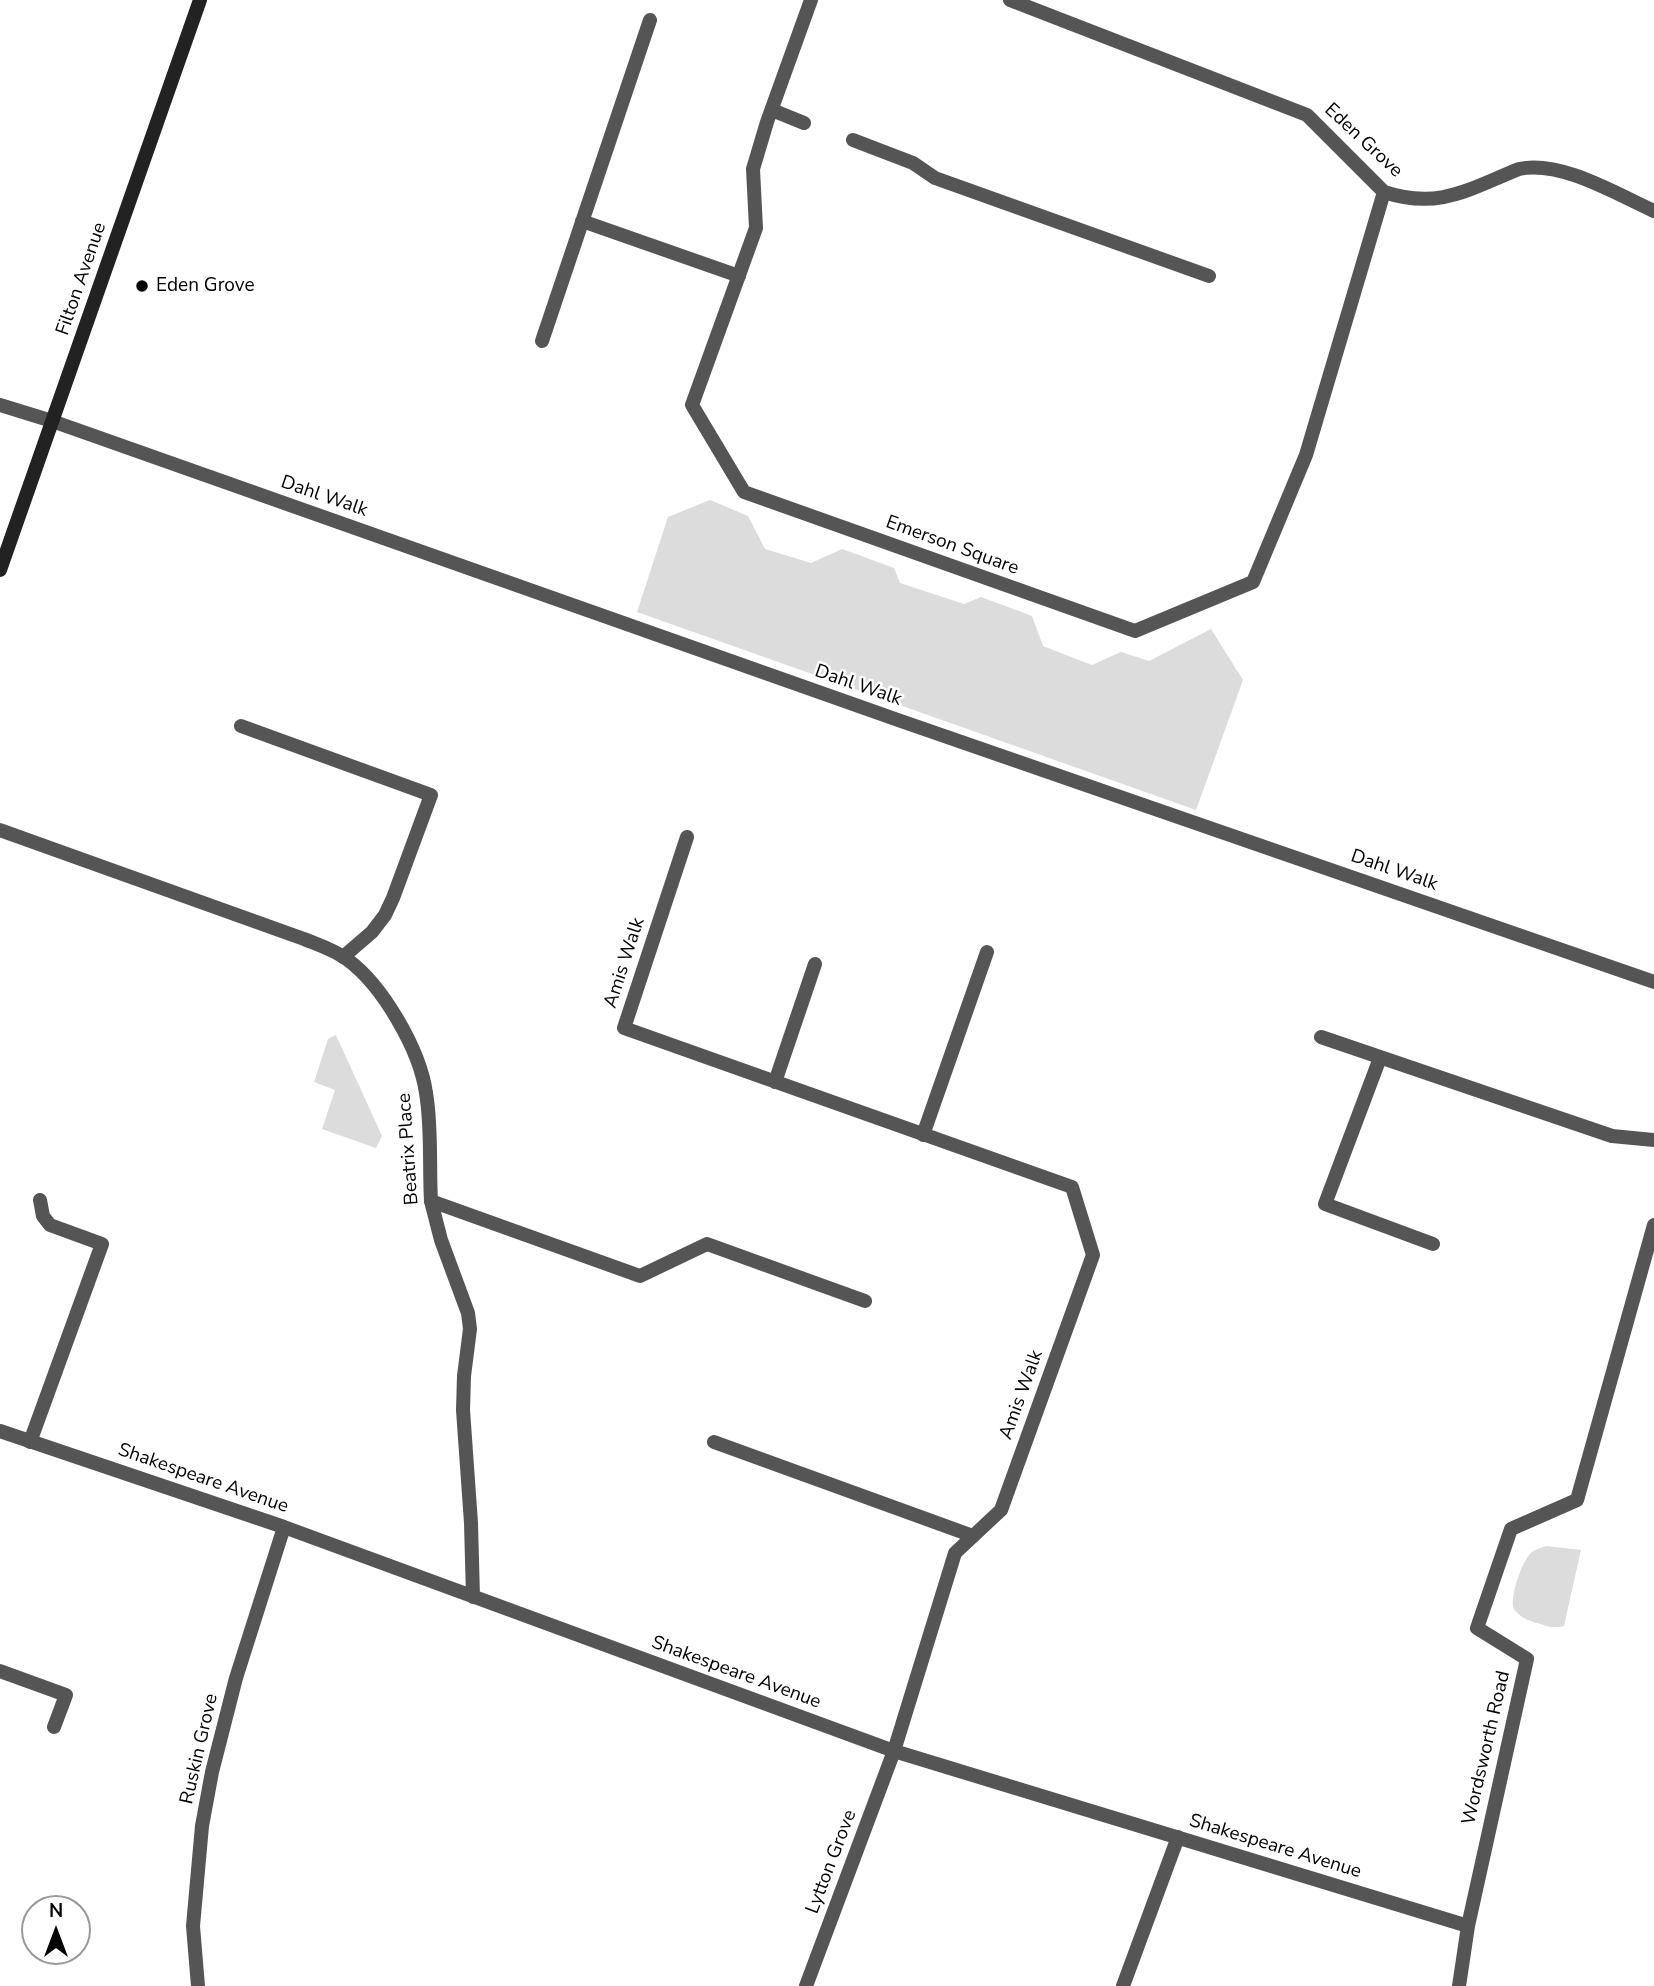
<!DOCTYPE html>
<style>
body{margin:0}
#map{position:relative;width:1654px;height:1986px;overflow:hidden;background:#fff;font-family:"Nunito Sans",sans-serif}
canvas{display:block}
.north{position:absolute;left:21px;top:1895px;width:70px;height:70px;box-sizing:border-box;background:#fff;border:2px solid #999;border-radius:50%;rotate:0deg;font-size:19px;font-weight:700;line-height:28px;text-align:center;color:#000}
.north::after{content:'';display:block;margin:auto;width:24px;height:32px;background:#000;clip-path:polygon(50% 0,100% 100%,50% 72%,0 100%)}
</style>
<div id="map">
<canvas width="1654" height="1986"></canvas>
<div class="north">N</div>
</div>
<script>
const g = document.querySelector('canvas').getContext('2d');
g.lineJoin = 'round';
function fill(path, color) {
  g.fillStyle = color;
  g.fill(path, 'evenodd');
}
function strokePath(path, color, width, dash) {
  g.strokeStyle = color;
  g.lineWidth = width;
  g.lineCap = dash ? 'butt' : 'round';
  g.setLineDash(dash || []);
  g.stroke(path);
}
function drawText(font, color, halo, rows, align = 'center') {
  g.font = font + ' "Nunito Sans",sans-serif';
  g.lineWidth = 5;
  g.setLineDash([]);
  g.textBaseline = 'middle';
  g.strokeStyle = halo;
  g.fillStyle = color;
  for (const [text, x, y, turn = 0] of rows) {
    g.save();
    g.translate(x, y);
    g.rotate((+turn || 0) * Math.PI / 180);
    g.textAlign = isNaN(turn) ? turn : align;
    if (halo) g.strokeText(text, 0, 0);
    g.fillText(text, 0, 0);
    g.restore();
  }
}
fill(new Path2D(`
 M710,500L748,516L765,549L811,563L842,549L894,568L900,583L964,604L981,597L1032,616L1043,646L1092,665L1121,652L1149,661L1211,629L1243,680L1196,810L637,612L668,517Z
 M336,1035L382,1136L376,1148L322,1129L335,1090L314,1082L328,1039Z
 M1546,1546L1581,1550L1564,1626C1555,1629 1546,1626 1537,1623C1529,1621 1519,1617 1514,1609C1509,1598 1522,1561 1531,1553C1535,1549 1541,1548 1546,1546Z`), '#dcdcdc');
strokePath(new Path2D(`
 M772,110L804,123
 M853,140L913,163L935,178L1209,276
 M582,221L739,276
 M542,341L650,20
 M241,726L431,795L393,898L385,915L372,932L343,957
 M1321,1037L1612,1136L1654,1140
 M1380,1058L1325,1204L1433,1244
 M431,1201L640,1276L707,1244L865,1301
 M30,1442L102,1244L50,1225L43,1216L40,1200
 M714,1442L973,1536
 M0,1671L66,1695L54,1727
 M1123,1986L1178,1837`), '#555', 14);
strokePath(new Path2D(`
 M811,0L767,122L753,169L756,228L692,405L744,492L1135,631L1253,582L1306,455L1384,192
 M1010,0L1307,115L1384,192C1439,210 1469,189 1519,169C1561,160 1616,194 1654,211
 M0,405L52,421L898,720L1654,982
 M0,830L304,939C319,945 335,950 348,960C383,986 420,1050 426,1093C432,1128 429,1166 431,1201L441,1240L468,1313L470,1329L464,1376L463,1410L471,1523L473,1597
 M687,837L624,1028L1072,1187L1093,1255L1001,1510L955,1553L894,1751L806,1986
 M775,1082L815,964
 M923,1135L987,952
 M0,1431L284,1527L894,1751L1468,1926
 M198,1986L193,1926L202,1826L212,1772L236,1678L284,1527
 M1459,1986L1468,1926L1527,1659L1477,1628L1511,1529L1577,1500L1654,1225`), '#555', 14);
strokePath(new Path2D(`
 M0,570L200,0`), '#222', 14);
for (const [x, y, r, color] of [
 [142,286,7,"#000"]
]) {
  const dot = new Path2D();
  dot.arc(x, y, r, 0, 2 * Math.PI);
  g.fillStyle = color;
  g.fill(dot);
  strokePath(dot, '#fff', 2.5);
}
drawText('19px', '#000', '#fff', [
 ["Eden Grove",1363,141,43],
 ["Filton Avenue",82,279,-71],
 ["Dahl Walk",324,497,19],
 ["Emerson Square",952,546,20],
 ["Dahl Walk",858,686,19],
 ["Dahl Walk",1394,871,19],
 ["Amis Walk",625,963,-72],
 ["Beatrix Place",409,1149,-94],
 ["Amis Walk",1022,1395,-70],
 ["Shakespeare Avenue",203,1479,19],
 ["Shakespeare Avenue",736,1673,20],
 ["Wordsworth Road",1487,1748,-77],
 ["Ruskin Grove",200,1749,-77],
 ["Shakespeare Avenue",1275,1847,17],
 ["Lytton Grove",832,1862,-69]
]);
drawText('19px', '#000', '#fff', [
 ["Eden Grove",156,286]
], 'left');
</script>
